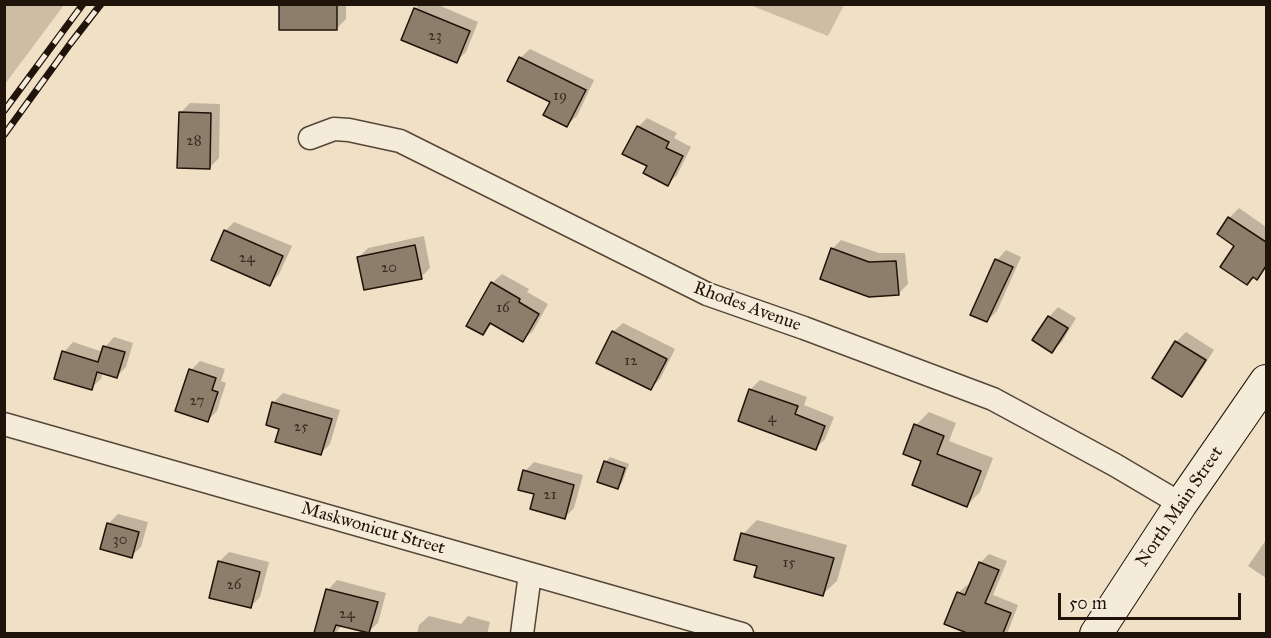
<!DOCTYPE html>
<style>
body{margin:0}
#map{position:relative;width:1271px;height:638px;overflow:hidden;background:#f0e0c5;font-family:"IM FELL Great Primer",serif}
canvas{display:block}
.frame{position:absolute;inset:0;border:6px solid #20130a;pointer-events:none}
.scale{position:absolute;left:1058px;top:593px;width:183px;height:27px;box-sizing:border-box;border:3px solid #20130a;border-top:0;padding-left:8px;font-size:18px;line-height:21px;white-space:nowrap;color:#20130a;-webkit-text-stroke:4px #f5ebd9;paint-order:stroke}
</style>
<div id="map">
<canvas width="1271" height="638"></canvas>
<div class="frame"></div>
<div class="scale">50 m</div>
</div>
<script>
const g = document.querySelector('canvas').getContext('2d');
g.lineJoin = 'round';
function fill(path, color) {
  g.fillStyle = color;
  g.fill(path, 'evenodd');
}
function strokePath(path, color, width, dash) {
  g.strokeStyle = color;
  g.lineWidth = width;
  g.lineCap = dash ? 'butt' : 'round';
  g.setLineDash(dash || []);
  g.stroke(path);
}
function drawText(font, color, halo, rows, align = 'center') {
  g.font = font + ' "IM FELL Great Primer",serif';
  g.lineWidth = 4.5;
  g.setLineDash([]);
  g.textBaseline = 'middle';
  g.strokeStyle = halo;
  g.fillStyle = color;
  for (const [text, x, y, turn = 0] of rows) {
    g.save();
    g.translate(x, y);
    g.rotate((+turn || 0) * Math.PI / 180);
    g.textAlign = isNaN(turn) ? turn : align;
    if (halo) g.strokeText(text, 0, 0);
    g.fillText(text, 0, 0);
    g.restore();
  }
}
fill(new Path2D(`
 M4,5H64L5,84H4Z
 M750,5H844L828,36Z`), '#cdbda5');
fill(new Path2D(`
 M281,4H346V19L337,28Z
 M420,4H436L478,22L466,52L456,61L415,9Z
 M530,49L594,80L577,116L567,125L520,58Z
 M190,103L220,104L219,158L209,168L180,113Z
 M647,118L677,133L674,138L691,147L677,175L668,184L638,127Z
 M1239,208L1266,227V268L1247,284L1236,246L1219,234L1229,218Z
 M234,222L292,246L279,274L270,284L225,231Z
 M424,236L430,268L421,277L359,257L368,248Z
 M841,240L879,253H905L908,284L898,294L832,249Z
 M1006,250L1021,257L997,311L987,321L972,314L997,260Z
 M502,274L529,289L527,292L548,304L533,331L523,340L493,323L483,333L492,283Z
 M1058,307L1076,318L1062,342L1052,351L1049,317Z
 M623,323L675,349L660,379L650,389L613,332Z
 M1186,332L1214,350L1191,386L1182,395L1154,378L1176,342Z
 M114,337L133,343L126,367L117,376L103,372L101,379L91,388L64,352L73,342L103,352L105,347Z
 M200,361L225,369L221,381L226,383L217,411L208,420L191,370Z
 M760,380L807,397L804,405L834,417L825,439L815,449L740,420L751,389Z
 M283,393L340,410L330,444L321,453L280,428L273,403Z
 M929,412L956,423L949,441L993,458L980,492L967,505L923,461L916,425Z
 M610,457L629,464L622,483L618,487L605,462Z
 M534,462L583,475L574,508L565,517L536,493L525,471Z
 M118,514L148,522L141,547L131,556L102,548L109,523Z
 M757,520L847,545L837,581L823,594L759,565L743,534Z
 M1266,540V578L1248,566Z
 M229,552L269,562L260,597L250,607L220,561Z
 M989,554L1007,561L993,595L1018,605L1007,634H972L946,624L958,593L967,585L971,586L981,562Z
 M337,580L386,593L378,623L368,632L342,625L335,634L315,632L328,590Z
 M429,616L461,624L468,616L490,622L487,634H417L419,625Z`), '#0003');
const building = new Path2D(`
 M279,4H337V30H279Z
 M414,8L470,31L457,63L401,40Z
 M519,57L586,90L567,127L543,115L550,102L507,81Z
 M179,112L211,113L210,169L177,168Z
 M637,126L669,142L666,148L683,156L668,186L643,173L647,166L622,154Z
 M1228,217L1266,242V266L1257,280L1253,277L1247,285L1220,267L1234,246L1217,234Z
 M224,230L283,256L270,286L211,260Z
 M415,245L422,279L364,290L357,257Z
 M831,248L869,262L896,261L899,295L869,297L820,279Z
 M995,259L1013,267L987,322L970,315Z
 M491,282L520,299L519,302L539,314L523,342L490,323L483,335L466,326Z
 M1048,316L1068,328L1052,353L1032,340Z
 M612,331L667,359L651,390L596,363Z
 M1175,341L1206,360L1182,397L1152,378Z
 M103,346L125,352L117,378L97,372L92,390L54,379L62,351L98,362Z
 M189,369L216,378L212,390L218,392L208,422L175,411Z
 M749,389L798,406L795,414L825,426L816,450L738,421Z
 M272,402L332,419L321,455L275,442L279,429L266,425Z
 M914,424L944,436L937,454L981,471L967,507L912,485L921,461L903,454Z
 M604,461L625,468L618,489L597,482Z
 M523,470L574,485L565,519L530,509L534,494L518,490Z
 M107,523L139,532L132,558L100,549Z
 M741,533L834,558L823,596L754,577L757,566L734,560Z
 M218,561L260,572L251,608L209,598Z
 M979,562L999,570L985,603L1011,613L1003,633H967L944,624L957,592L965,595Z
 M326,589L378,602L369,633L336,625L333,633H314Z`);
fill(building, '#8c7e6b');
strokePath(building, '#20130a', 1.5);
const minor = new Path2D(`
 M310,138L334,129L349,130L400,141L707,294L804,328L993,399L1115,465L1181,504
 M4,424L742,634
 M522,634L530,574`);
const secondary = new Path2D(`
 M1096,634L1181,504L1266,381`);
strokePath(minor, '#544639', 25);
strokePath(secondary, '#20130a', 34);
strokePath(minor, '#f5ebd9', 22);
strokePath(secondary, '#f5ebd9', 32);
const rail = new Path2D(`
 M4,111L83,4
 M4,135L70,44L101,4`);
strokePath(rail, '#20130a', 7);
strokePath(rail, '#f5ebd9', 4.5, [14]);
drawText('15px', '#3b2e22', null, [
 ["23",435,36],
 ["19",560,96],
 ["28",194,141],
 ["24",247,258],
 ["20",389,268],
 ["16",503,308],
 ["12",631,361],
 ["27",197,401],
 ["4",772,418],
 ["25",301,427],
 ["21",550,495],
 ["30",120,540],
 ["15",789,563],
 ["26",234,585],
 ["24",347,614]
]);
drawText('18px', '#20130a', '#f5ebd9', [
 ["Rhodes Avenue",747,307,20],
 ["North Main Street",1180,507,-56],
 ["Maskwonicut Street",373,529,16]
]);
</script>
